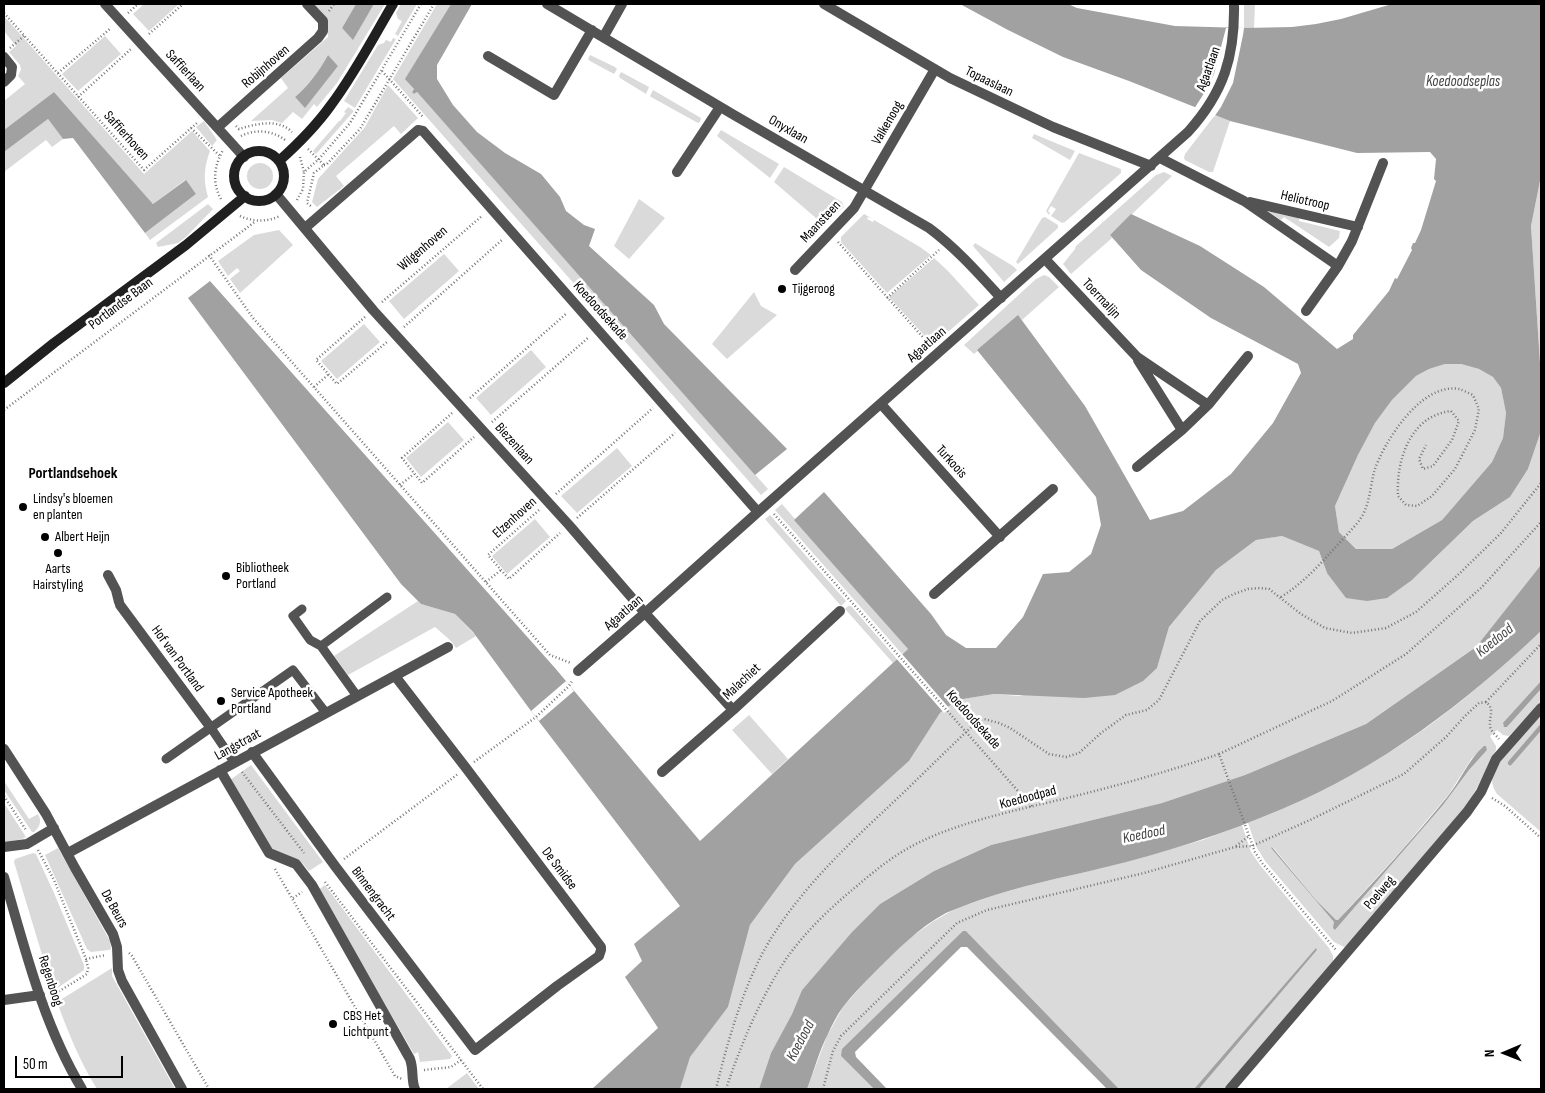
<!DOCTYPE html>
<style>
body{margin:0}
#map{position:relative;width:1545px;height:1093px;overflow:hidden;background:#fff;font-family:"Sofia Sans Condensed",sans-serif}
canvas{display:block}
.frame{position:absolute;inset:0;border:5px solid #000;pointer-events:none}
.north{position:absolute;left:1480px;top:1028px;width:50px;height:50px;-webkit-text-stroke:4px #fff;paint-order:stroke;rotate:269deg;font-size:14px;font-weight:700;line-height:20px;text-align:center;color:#000}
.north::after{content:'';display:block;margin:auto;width:18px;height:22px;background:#000;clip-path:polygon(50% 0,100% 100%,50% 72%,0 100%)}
.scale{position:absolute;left:15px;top:1056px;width:108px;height:22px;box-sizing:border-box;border:2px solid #000;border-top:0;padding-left:6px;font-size:15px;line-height:18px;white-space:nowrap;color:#000;-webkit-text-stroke:4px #fff;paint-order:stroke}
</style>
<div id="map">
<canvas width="1545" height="1093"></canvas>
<div class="frame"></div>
<div class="north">N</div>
<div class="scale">50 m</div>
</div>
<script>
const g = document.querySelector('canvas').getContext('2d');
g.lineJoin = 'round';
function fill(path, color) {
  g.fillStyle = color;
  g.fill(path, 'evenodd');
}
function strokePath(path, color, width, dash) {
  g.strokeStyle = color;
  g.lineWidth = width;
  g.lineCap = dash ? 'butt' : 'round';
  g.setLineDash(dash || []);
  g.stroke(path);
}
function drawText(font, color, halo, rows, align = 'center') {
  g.font = font + ' "Sofia Sans Condensed",sans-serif';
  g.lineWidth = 5;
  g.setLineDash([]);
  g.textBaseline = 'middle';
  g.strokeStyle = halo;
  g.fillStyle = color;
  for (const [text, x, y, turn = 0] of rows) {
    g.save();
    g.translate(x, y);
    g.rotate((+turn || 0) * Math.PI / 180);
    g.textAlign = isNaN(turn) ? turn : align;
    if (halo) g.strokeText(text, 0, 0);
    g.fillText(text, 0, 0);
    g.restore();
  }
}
fill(new Path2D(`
 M144,4H179L149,31L133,14Z
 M314,4H356L342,28L353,39L374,4H385L337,83L317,107L314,104L302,119L293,112L282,123L272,120L251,121L288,88L281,78L328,37V20ZM328,55L338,66L305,107L295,97C309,85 319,71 328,55Z
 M401,4H417L398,36L395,34L402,21L398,19L396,13Z
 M437,4H451L406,79L414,89L412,91L414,94L417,92L768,489L761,495L393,79Z
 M1244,4H1255L1254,28H1244Z
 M4,16L144,174L192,131L210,151C204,167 203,180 208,197L150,240L145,233L196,194L185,180L153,204L54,92L4,130V101L25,84L18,76L21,70L20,65L9,52L16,46L4,31Z
 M105,36L121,54L78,91L62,74Z
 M393,38L396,39L355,108L344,101L378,45L384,43L386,40L391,42Z
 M590,55L615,67L617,69L614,74L590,61L588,59Z
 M621,72L649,87L646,94L620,78L619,76Z
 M388,85L418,118L401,134L394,126L336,176L344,186L317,207L312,202L318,179L365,127Z
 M653,90L701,118L700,122L698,123L651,97L650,96Z
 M348,107L354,111L316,154L313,151L339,121H340L346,113L344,112Z
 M1215,115L1230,121L1213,172H1209L1185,160L1184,158L1185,154Z
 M48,119L63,139L52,147L46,140L4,172V152Z
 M204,121L217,140L212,146L196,127Z
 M721,130L779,164L770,178L717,136Z
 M1034,134L1075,151L1070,160L1032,138Z
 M1079,153L1121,169V173L1065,222L1062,223L1051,216L1056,209L1051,206L1048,211L1050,213L1049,215L1046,211Z
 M247 176a13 13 0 1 1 26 0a13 13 0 1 1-26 0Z
 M784,167L842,202L844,207L824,225L774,182Z
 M1164,172L1172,176L1110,235L1112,238L1071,274L1063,264L1075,249L1076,246L1156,175Z
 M1541,176V378L1531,226Z
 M639,199L665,218L629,259L614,246Z
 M208,204L213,209L186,237L178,243L158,247L156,243Z
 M1271,211L1299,217V221L1340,231L1339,238L1329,247L1284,217L1281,220L1269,212Z
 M864,214L873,219L868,217L867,219L873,222L874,220L920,247L931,255L887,293L841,242V237Z
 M1045,217L1058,225V228L1018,264L1016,262L1042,218Z
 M279,230L293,245L240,293L230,279L240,271L237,268L228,276L218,261L254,235Z
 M975,243L1013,266L1017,270L1004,282L973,246Z
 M444,254L459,271L404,319L389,301Z
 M934,258L948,271L979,305L933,345L889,297Z
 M1044,275L1049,277L1059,287L1022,320L1018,316L974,354L964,345L1036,279Z
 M754,292L761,306L777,315L727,359L712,344Z
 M364,324L380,342L337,379L321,361Z
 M531,350L546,367L491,415L476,398Z
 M1445,364H1461L1479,369L1493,377L1501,388L1506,413L1503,438L1492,462L1442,520L1392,549H1356L1339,532L1335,506L1358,455L1375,423L1392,400L1416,376L1429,369Z
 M448,422L464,440L421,477L406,458Z
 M1541,431V566L1476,647L1366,724L1245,775L1162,803L991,845L934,871L880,904L852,932L802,990L792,1014L771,1053L759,1089H680L689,1057L728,1007L750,925L795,864L909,761L940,713L957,700L994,694L1019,696L1157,668L1169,627L1216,570L1256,540L1282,536L1319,551L1327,573L1412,580L1473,521L1510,497L1528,469Z
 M617,448L632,466L577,513L561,496Z
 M782,504L908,649L902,654L775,510Z
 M770,515L846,601L841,606L765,519Z
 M535,519L550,537L507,574L492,556Z
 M418,601L421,604L455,614L476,636L456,648L451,641L435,627L348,675L334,656Z
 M848,606H851L897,659L893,663L845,609Z
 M1541,631V681L1503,725L1507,727L1541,689V702L1509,736L1503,735L1497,730L1490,736L1496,746V750L1478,786L1466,807L1346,948L1334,942L1265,861L1256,846L1248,823C1313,797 1377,764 1434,722C1472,694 1507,663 1541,631ZM1486,746L1487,750L1469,770L1443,805L1335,930L1334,922L1271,848L1273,847L1316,900L1336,920H1338L1401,851L1449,794L1472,758Z
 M1541,714V832L1497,794C1494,790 1492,785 1492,780C1494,761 1528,729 1541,714Z
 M749,715L788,759L772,774L732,730Z
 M251,765L323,862L309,871L302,863L272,852L230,780Z
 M4,781L29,819L38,814C42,821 40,827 34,832H32L4,790Z
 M4,803L26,837L22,839L4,843Z
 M1242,825L1251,852L1260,865L1329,948L1333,956V964L1224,1089H1199L1317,950L1316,949L1194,1089H1119L966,931L841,1056L874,1089H807L827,1036L843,1007L865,982L904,942L934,921L955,909L995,895L1026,886L1101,868L1203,840Z
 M58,848L110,941L111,949L109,950L91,952L87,949L45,855Z
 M33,853L36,854L54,893L84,965V970L81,972L53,991L14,862L15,859Z
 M325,885L452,1056L450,1059L420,1062L418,1052L414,1054L318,890Z
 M112,968V976L175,1089H97C80,1062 68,1032 57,1002Z
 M467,1073L479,1089H446Z`), '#dadada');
fill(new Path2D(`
 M356,4H374L353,40L342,28Z
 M451,4H472L437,65V79L453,105L477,132L505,153L541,174L560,197L566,211L584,225L595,229L589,246L654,305L664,324L787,449L755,475L417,92L414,94L412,92L414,89L405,79Z
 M960,4H1068L1077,8L1175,26L1244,28L1292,27L1316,24L1341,19L1392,4H1541V176L1531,226L1541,378V431L1528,469L1510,497L1473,521L1412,580L1387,598L1367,601L1346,598L1327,573L1319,551L1282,536L1256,540L1216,570L1169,627L1157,668L1143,681L1115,695L1084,698L994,694L957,700L940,713L909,761L795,864L750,925L728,1007L690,1057L680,1089H592L658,1028L625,977L642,961L634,944L680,906L531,711L473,632L455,614L421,604L401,584L188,298L210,281L555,668L700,841L908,649L794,520L824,492L931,614L946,635L966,648H996L1023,617L1043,574L1069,572L1091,554L1101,525L1096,497L977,350L1018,315L1085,406L1150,520L1183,511L1231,474L1273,423L1301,373L1298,364L1211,318L1141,270L1110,235L1131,214L1200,246L1264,287L1337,349L1353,339V335L1389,291L1395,278L1397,279L1412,250L1411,248L1413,243H1415L1421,230L1436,181L1434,179L1436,159L1430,152L1357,153L1230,121L1129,81L1063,57L1008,30ZM1445,364H1461L1479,369L1493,377L1501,388L1506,413L1503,438L1492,462L1442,520L1392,549H1356L1339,532L1335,506L1358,455L1375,423L1392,400L1416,376L1429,369Z
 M328,55L338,66L305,108L295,97C309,85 319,71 328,55Z
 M54,92L153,204L186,180L196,194L145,233L73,138L63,139L48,119L4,152V130Z
 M1541,565V631C1465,703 1380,768 1282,809C1224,834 1164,853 1102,868C1061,878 1020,886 980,900C969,904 957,908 946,913C918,928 896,951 874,973C863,984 852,995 843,1007C837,1015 832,1025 828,1034C819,1051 814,1071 807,1089H759L771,1053L792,1014L802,990L852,932L880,904L934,871L991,845L1162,803L1245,775L1366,724L1476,647Z
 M1541,681V689L1507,727H1504L1503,723Z
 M1484,746H1486L1487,750L1469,770L1443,805L1335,930L1333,928L1334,922L1271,848L1272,847L1316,900L1336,920H1338C1376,880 1413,839 1448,796C1461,780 1468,760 1484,746Z
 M963,931H966L1119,1089H1107L967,947H961L855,1052L856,1057L887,1089H874L841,1056L842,1049Z
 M1316,948L1317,950L1199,1089H1194Z`), '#a1a1a1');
fill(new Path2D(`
 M1226,28H1244L1243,35L1233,83L1221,107L1214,117L1194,109L1208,87L1214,74Z
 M901,653L902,654L950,709L944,713L895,657Z
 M566,681L574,691L539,721L531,711Z`), '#fff');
strokePath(new Path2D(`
 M1510,763L1541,727`), '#a1a1a1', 4.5);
strokePath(new Path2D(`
 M329,11L334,4
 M4,13L144,170L198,122
 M128,13L138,4
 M149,34L183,4
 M10,48L24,36
 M382,71L424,118
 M58,73L111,28
 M78,97L131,49
 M236,126L239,129C256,124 278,118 292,132
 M191,128L220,156
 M241,136C255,129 272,130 285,140
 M308,149L324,165L314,173L307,203L312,207
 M300,157L304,172
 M324,165H326L360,129L434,4
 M221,199C212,183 214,166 223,150
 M297,200L303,189L304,172L319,159L350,123L421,4
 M240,216C253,222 267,222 280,216
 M838,242L929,344
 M209,255L253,318L550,655L571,663
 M887,298L939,250
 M382,302L482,216
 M365,317L316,360L337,384L387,342
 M404,327L503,239
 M314,387L329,374
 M470,398L567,313
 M4,410L256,221
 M452,413L402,458L422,483L474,437
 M492,422L589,337
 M400,485L414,474
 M556,494L653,408
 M539,510L488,555L509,579L560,533
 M774,514L1032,807
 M577,518L675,433
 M486,582L501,570
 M1281,597C1306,581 1322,562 1342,540C1350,531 1361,521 1365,510C1370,498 1371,484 1374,472C1383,443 1421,382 1459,389C1463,390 1468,393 1473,395L1479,409L1475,430L1455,469L1432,496L1417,506L1406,505L1398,496C1396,460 1410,416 1451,411L1459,421L1452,440L1433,466L1423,469L1419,459L1426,445
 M1486,702L1541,644
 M1219,754L1332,701L1406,654L1482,587L1541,522
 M474,762L536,717L569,686L572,681
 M242,772L304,853
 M4,796L26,830
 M1492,798L1505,806L1541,838
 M1236,846L1249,836
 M38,850L54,880L86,959L106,955
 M344,859L458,774
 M275,869L395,1076L402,1079
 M325,882L483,1089
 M293,898L302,892
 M129,953L132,956L209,1089
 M53,995L87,974L88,968L86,959
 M424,1070L451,1067L461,1060
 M716,1089C727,1044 740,998 761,956C795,892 850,843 902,794C928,769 953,744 979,720L984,719L999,723L1010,728L1049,754L1066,757L1079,753L1101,733L1126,715L1147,710L1159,700L1200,621L1222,600L1234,594L1248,589L1260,588L1269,589L1301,614L1325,628L1352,633L1386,628L1416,612L1459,574L1501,533L1541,483
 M726,1089C741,1044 760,999 786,959C805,932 831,907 857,886C872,873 888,860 905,850C949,824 1013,811 1063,799C1116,786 1167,772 1219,754L1255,852L1262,863L1336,950
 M823,1089L833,1051L841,1036L957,923L987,910L1144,873L1235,847L1252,846L1310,820L1404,774L1446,737L1465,716L1479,703L1486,702C1495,709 1489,716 1490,725C1490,731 1496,735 1499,739`), '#757575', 2.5, [1, 2.5]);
strokePath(new Path2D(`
 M302,609L293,616L310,640L321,646L357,696
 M321,646L387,597
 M211,728L234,762
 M166,759L293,670L326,713`), '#535353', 9);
strokePath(new Path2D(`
 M105,4L244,157
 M547,4L734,115L929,228C956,248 978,273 1001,298
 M824,4L950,78L1053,127L1151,166
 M604,36L622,4
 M488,56L554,95L592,30
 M4,57L12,67L11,75L4,82
 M218,127L318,38L323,31V21L307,4
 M1160,158L1244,201L1338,266
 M677,172L720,107
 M276,194L373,310L569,525L645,613L733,710
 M1250,202L1358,227
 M305,228L418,130L423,131L758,512
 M1045,259L1137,357L1208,405
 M795,270L854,208L935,69
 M1306,311L1338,266L1352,241L1383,163
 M1138,360L1182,430
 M881,404L1000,537
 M1137,467L1182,430L1208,405L1248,356
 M108,575L116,590L119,602
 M934,594L1053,489
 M120,605L211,728
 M578,671L645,613L758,512L1188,132C1224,92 1235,56 1234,4
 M4,749L46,814L75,868L113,934L117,947L118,970L122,981L182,1089
 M252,752L335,866L475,1050L557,986L599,956L601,950V947L466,768L395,676
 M220,770L269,853L296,864L312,885L410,1059C414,1070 411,1081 415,1089
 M662,772L733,710L840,611
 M4,847L27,844L54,828
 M68,853L448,647
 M4,877C25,949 43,1024 82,1089
 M4,1000L40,995
 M1230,1089L1467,812L1481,792L1496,759L1541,708`), '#535353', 10);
strokePath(new Path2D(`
 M234 176a25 25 0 1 1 50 0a25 25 0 1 1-50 0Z
 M279,161C298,144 316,126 331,105C355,73 373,38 393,4
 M4,383L54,343L186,245L245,196`), '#202020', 10);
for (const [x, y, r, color] of [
 [782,289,5,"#000"],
 [23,507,5,"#000"],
 [45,537,5,"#000"],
 [58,553,5,"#000"],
 [226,576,5,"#000"],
 [221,701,5,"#000"],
 [333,1024,5,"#000"]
]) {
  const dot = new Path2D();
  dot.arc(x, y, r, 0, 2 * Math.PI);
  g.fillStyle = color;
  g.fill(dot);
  strokePath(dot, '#fff', 2);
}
drawText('14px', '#000', '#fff', [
 ["Robijnhoven",266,67,-41],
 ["Agaatlaan",1209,69,-70],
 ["Saffierlaan",185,71,47],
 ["Topaaslaan",989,82,26],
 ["Valkenoog",888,123,-60],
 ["Onyxlaan",788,130,30],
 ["Saffierhoven",126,136,48],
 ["Heliotroop",1305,201,13],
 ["Maansteen",821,222,-47],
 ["Wilgenhoven",423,249,-41],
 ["Toermalijn",1101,299,47],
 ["Portlandse Baan",121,304,-37],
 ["Koedoodsekade",600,311,48],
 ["Agaatlaan",927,345,-41],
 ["Biezenlaan",514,444,48],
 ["Turkoois",951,462,48],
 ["Elzenhoven",515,518,-42],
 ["Agaatlaan",624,613,-41],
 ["Hof van Portland",177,659,54],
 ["Malachiet",742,682,-43],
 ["Koedoodsekade",973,720,48],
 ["Langstraat",238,745,-29],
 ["Koedoodpad",1028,798,-15],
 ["De Smidse",559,869,53],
 ["Poelweg",1380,893,-49],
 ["Binnengracht",373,894,53],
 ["De Beurs",114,909,61],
 ["Regenboog",50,981,72]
]);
drawText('14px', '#000', '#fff', [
 ["Tijgeroog",792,289],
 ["Lindsy's bloemen",33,499],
 ["en planten",33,515],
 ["Albert Heijn",55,537],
 ["Bibliotheek",236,568],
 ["Portland",236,584],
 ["Aarts",58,569,"center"],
 ["Hairstyling",58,585,"center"],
 ["Service Apotheek",231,693],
 ["Portland",231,709],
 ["CBS Het",343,1016],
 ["Lichtpunt",343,1032]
], 'left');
drawText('italic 15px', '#424242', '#fff', [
 ["Koedoodseplas",1463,82],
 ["Koedood",1495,641,-39],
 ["Koedood",1144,835,-12],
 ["Koedood",801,1041,-62]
]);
drawText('bold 16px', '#000', '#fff', [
 ["Portlandsehoek",73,474]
]);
</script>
